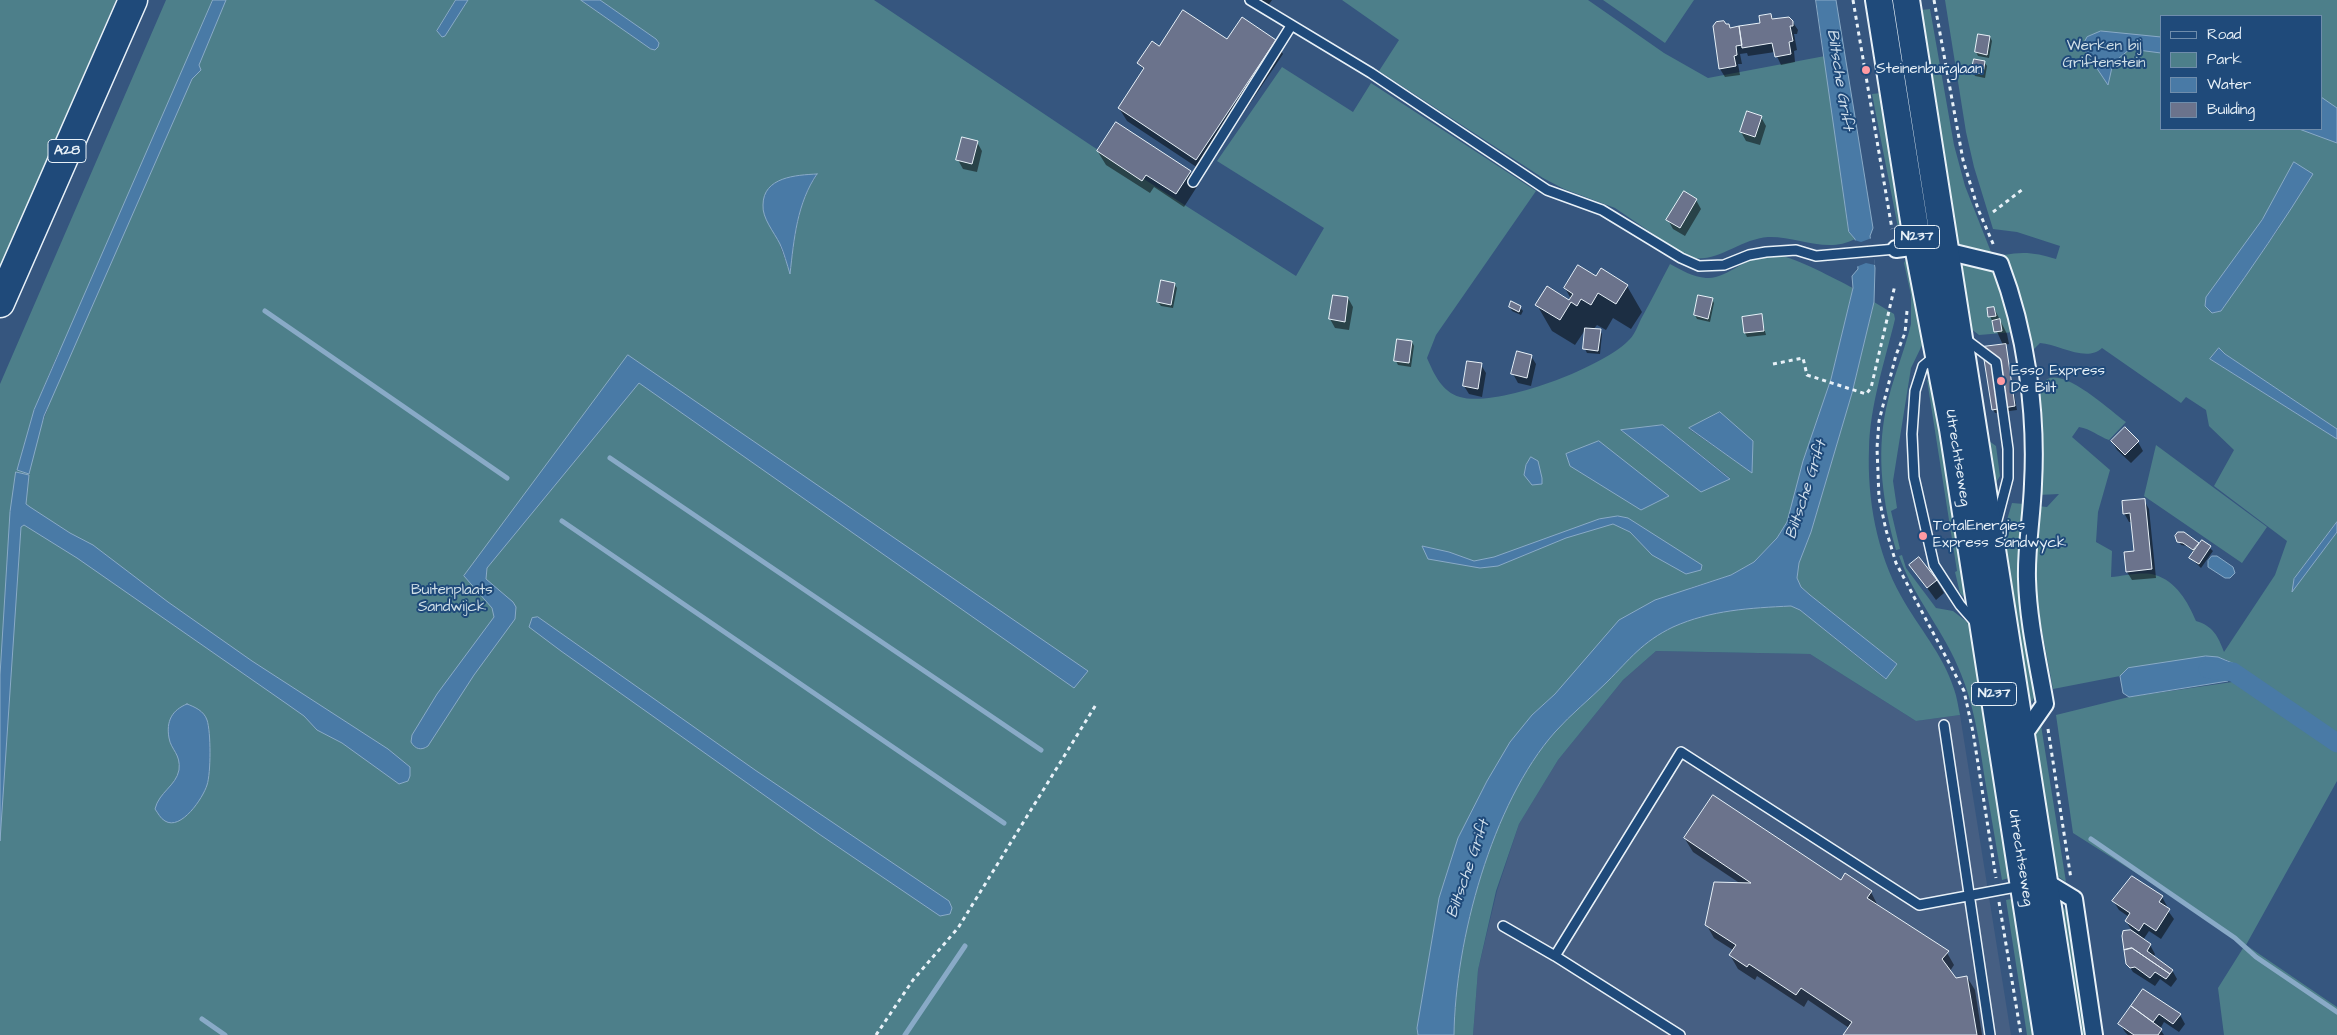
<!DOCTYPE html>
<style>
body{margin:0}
#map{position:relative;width:2337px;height:1035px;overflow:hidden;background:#36567f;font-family:"Architects Daughter",sans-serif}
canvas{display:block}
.legend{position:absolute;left:2160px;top:15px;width:162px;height:115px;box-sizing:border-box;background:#1f4a7a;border:1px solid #6f8dac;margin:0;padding:6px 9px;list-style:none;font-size:15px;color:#e8f1f8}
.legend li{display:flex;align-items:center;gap:10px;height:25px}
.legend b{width:25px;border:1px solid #6f8dac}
</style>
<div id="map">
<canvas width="2337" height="1035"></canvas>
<ul class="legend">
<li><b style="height:6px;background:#1f4a7a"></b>Road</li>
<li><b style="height:14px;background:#4d7f8a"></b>Park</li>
<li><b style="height:14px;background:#497aa6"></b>Water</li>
<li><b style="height:14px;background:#6b738c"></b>Building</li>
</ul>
</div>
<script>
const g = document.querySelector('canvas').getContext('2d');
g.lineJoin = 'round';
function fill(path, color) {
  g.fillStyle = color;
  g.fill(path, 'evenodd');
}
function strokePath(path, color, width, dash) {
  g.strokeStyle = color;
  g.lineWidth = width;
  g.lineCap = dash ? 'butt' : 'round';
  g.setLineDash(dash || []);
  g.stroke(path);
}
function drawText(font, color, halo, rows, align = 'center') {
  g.font = font + ' "Architects Daughter",sans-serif';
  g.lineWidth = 4;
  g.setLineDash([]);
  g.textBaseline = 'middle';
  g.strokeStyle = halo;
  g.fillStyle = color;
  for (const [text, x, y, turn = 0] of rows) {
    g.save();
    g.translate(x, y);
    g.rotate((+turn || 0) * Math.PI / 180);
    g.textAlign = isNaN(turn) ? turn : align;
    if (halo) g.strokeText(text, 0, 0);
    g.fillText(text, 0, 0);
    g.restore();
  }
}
fill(new Path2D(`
 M1656,651L1810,654L1916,721L1960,715L2011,1035H1473L1478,970L1497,891L1519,824L1558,760L1623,680Z`), '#465f83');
fill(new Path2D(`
 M0,0H116L0,267Z
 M166,0H213L195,43L217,0H456L437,31L445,35L468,0H581L654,50L658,47L659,42L600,0H874L1092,146L1296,276L1324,228L1217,161L1282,67L1353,112L1371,83L1536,191L1436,335L1427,358C1434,374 1442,392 1460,397C1497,408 1605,367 1630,339C1635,334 1638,325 1641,319C1651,301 1660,283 1670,264C1681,270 1693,277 1706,278C1729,280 1749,251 1778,255C1797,258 1835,279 1853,288L1831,379L1803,461L1787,522L1777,538L1754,562L1731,575L1690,588L1583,664L1555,694L1532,715L1487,781L1458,838L1439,898L1417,1028L1418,1035H0V384ZM813,174L817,175C797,203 795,239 790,272L780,246ZM59,351L48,408L38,434L29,473L17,470L34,410ZM1720,412L1751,468V472L1689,429ZM1663,425L1730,478V479L1621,431ZM17,472L29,475L25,504Z
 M1342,0H1588L1664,53L1708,78L1825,56L1849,232L1855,239C1827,254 1797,236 1768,237C1739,239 1716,265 1687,257L1615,208L1564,189L1543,178L1379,71L1399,40Z
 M1603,0H1694L1665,43Z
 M1945,0H2337V429L2225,354L2219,348L2210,359L2337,439V522L2294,579L2293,590L2337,532V781L2246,945L2337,1007V1035H2224L2218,988L2245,945L2185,904L2073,833L2056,715L2129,697L2246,680C2234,661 2228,658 2206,656L2120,676L2053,689L2032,578L2037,506L2047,507L2059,494L2038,495L2040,384C2043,382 2047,379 2050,378C2069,372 2111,411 2126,422L2109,440C2098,436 2091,429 2079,427L2072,437L2110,470L2098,512L2096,542L2112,551L2111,577C2124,576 2143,571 2155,575C2176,581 2188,602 2196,621C2213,626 2218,636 2224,652L2275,575L2287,541L2214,486L2234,450L2209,426L2206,410L2186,397L2181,403L2102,348C2086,363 2059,344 2040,343L2033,350L2004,255C2024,251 2037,253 2056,259L2060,246L2017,232L1993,229L1974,167L1966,132ZM2161,16H2321V129H2161ZM2263,218L2279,228L2221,311L2212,313Z
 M1930,9L1954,145L1965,186L1991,252L1989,255L1955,246L1940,127L1921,10Z
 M1881,93L1905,227L1903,237L1900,238L1872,94Z
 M1906,259L1926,337L1911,368L1893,481L1897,508L1891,511L1900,549L1896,550C1883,504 1876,456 1886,409C1892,380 1904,353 1911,324V295L1904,263Z
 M1959,260L1991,266L2002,279L2015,332L1979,335L1966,325Z
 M1874,302L1894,314L1895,319C1885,361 1870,405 1869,449C1867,499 1877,553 1901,596C1918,627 1943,654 1954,689C1957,697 1958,706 1960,715L1916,721L1810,654L1656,651L1623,680L1558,760L1519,824L1496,891L1478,970L1473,1035H1454C1455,941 1492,803 1555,732C1571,714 1590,699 1607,682C1619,670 1630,655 1643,644C1651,637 1664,632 1673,627C1711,610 1750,608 1791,606L1800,610L1885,679L1897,664L1810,595L1801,587L1797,578L1799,563L1811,532L1852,393Z
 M1974,357L1989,441L1996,446L2000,476L1992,489Z
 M1935,379L1970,597L1965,598L1960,593L1955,572L1957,571L1927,380Z
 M2156,445L2267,527L2242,563L2144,496Z
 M2012,503L2024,504L2035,695L2032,702L2028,696L2001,540Z
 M1902,555L1906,568L1936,608L1953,611L1976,629L2012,873L2009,878L2002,880C1996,845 1990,809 1984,774C1979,740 1974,706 1961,674C1945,632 1914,598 1899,556Z
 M2040,719L2066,882L2053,873L2034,754L2035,724Z
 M2016,898L2037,1035H2027L2006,900Z
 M2059,902L2069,915L2088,1035H2078Z`), '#4d7f8a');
const water = new Path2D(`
 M213,0H226L199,65L201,70L192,79L44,416L29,474L17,470L34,410Z
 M456,0H468L445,36L442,37L437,31Z
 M581,0H600L656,39L659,43L658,47L655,50L651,49Z
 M1816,0H1836L1873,228L1870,236L1875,268L1874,302L1852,393L1811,532L1799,563L1797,578L1801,587L1810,595L1897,664L1886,679L1800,610L1791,606C1750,608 1711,610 1673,627C1642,642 1630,659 1607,682C1590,699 1571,714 1555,732C1492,803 1455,941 1454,1035H1418L1417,1028L1439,898L1458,838L1487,781L1510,742L1532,715L1555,694L1619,620L1655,600L1731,575L1754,562L1777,538L1787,522L1803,461L1831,379L1853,288L1852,276L1858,269L1855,239L1849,232Z
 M2101,31L2161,37V53L2130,49L2113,63L2108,85L2082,46L2087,37Z
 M2321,97L2337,108V143L2299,129H2321Z
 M2294,162L2313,174C2284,221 2253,266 2221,311L2212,313L2205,306L2206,297L2262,220Z
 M817,174C797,203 794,239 790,274C787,264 784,253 780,244C774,232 762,218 763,205C763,177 796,175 817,174Z
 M2219,348L2225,354L2337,429V439L2210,359Z
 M628,355L1088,671L1074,688L639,383L487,568L486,579L513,602L516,607L515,619L474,675L428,746C421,751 415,749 411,742L412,735L437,694L494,617L492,608L464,576Z
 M1720,412L1753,441L1752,473L1689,428Z
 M1663,425L1730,479L1701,492L1621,430Z
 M1599,441L1669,496L1641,510L1570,466L1566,454Z
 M1531,457L1538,461L1542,478V484L1532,485L1524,475L1526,465Z
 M16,472L29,475L26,504L30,507L70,533L93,545L168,602L252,661L388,749L410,767V776L408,781L399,784L342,743L317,730L304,716L287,704L77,558L24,525L21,527L0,841V675L10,512Z
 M1618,516L1628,518L1702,565L1701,570L1686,574L1652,555L1630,532L1613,524L1566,538L1498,566L1480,568L1428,559L1422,546L1449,552L1474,561L1494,557L1599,519Z
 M2337,522V532L2292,592L2294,579Z
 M2212,556H2217L2233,567L2235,573L2230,578H2225L2208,567V561Z
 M538,617L755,770L949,901L952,908L950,914L940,916L819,834L561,651L529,627L532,618Z
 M2206,656L2218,657L2237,665L2228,681L2129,697L2123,693L2120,676L2128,668Z
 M187,704C195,707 204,711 207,720C211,732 211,773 207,785C203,798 181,831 165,821C160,818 158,813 155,809C159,792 176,786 179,770C181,754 171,750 169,738C166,721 172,710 187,704Z`);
fill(water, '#497aa6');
strokePath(water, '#89aac7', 1);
fill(new Path2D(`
 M1872,238L1875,265L1866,263L1856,267L1854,240L1861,242Z`), '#36567f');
fill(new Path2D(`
 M1250,0H1272L1265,10Z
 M1771,15L1774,20L1792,21L1798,30L1797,34H1794L1797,50L1794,51L1795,62L1781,65L1775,52L1748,56L1747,53L1740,54L1742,64H1738L1740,75L1725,77L1720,69L1726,26L1729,25L1731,29L1761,24Z
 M1990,37L1992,41L1989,58L1978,56L1976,52Z
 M1227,40H1275L1283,54L1204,172L1127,121L1119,108L1144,71L1139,63Z
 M1984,62L1987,66L1985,78L1975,76L1973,72Z
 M1761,117L1766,126L1760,145L1746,141L1741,132Z
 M977,142L982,151L977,172L963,169L958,160Z
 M1098,152L1190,172L1198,185L1184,207L1154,187L1150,193L1106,165Z
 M1696,200L1701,209L1685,236L1673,229L1668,220Z
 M1596,278L1627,286L1642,312L1631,329L1613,318L1606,330L1597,325L1593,330L1600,331L1602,334L1600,354L1587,353L1585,349L1587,327L1575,345L1552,331L1537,305L1569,302L1571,299L1565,288Z
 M1174,284L1177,288L1173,308L1161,306L1158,302Z
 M1348,298L1353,307L1349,330L1335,328L1330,319Z
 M1712,299L1714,303L1710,322L1697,319L1695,315Z
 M1510,307H1520L1523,311L1521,315L1512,311Z
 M1994,308L2007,334L2009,344L2005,345L2017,410L1995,413L1993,409L2003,345L1990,316Z
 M1761,316L1766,335L1747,337L1745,333Z
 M1412,342L1414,346L1411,367L1398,365L1396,361Z
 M1531,356L1536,364L1531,386L1518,383L1513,374Z
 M1481,365L1486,373L1482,397L1469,394L1464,386Z
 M2112,441L2138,442L2143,451L2131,463L2117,450Z
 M2144,500L2149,509L2156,578L2132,580L2127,572L2135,552L2132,522H2129L2124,513Z
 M2184,533L2199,545L2202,541L2213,551L2201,568L2191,558L2194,552L2187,546L2181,545L2176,537Z
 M1911,566L1936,580L1944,593L1936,600Z
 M1685,839L1841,882L1871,892L1878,906L1946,951L1954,965L1950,971L1955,979L1967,977L1975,990L1982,1035H1844L1849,1028L1808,1000L1804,1007L1757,976L1755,980L1738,969L1730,955L1733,950L1714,938L1706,924L1741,884L1693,852Z
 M2162,897L2167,906L2166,908L2174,919L2161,939L2149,931L2143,940L2150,945L2155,954L2153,957L2172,970L2177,979L2171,987L2160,979L2155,986L2133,972L2127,963L2132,931L2126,921L2129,917L2119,910L2114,902Z
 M2143,991L2180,1015L2185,1024L2179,1032L2164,1022L2160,1029L2164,1035H2128L2125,1032L2120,1024Z`), '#0007');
strokePath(new Path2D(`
 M265,311L507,478
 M610,458L1041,750
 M562,521L1004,823
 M2091,839L2235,938L2256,957L2337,1012
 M202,1019L225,1035
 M905,1035L965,946`), '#89aac7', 5);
strokePath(new Path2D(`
 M2208,669L2233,672L2337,743`), '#497aa6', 19);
const building = new Path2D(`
 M1183,10L1227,39L1242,17L1276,40L1196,160L1118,108L1144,68L1137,63L1152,41L1159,46Z
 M1771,14L1772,19L1789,17L1793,21V26H1790L1793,41L1789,42L1791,54L1775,57L1772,43L1742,48L1739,26L1760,23L1759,16Z
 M1724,21L1726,24H1729L1730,28L1739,26L1742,45L1736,46L1737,55L1734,56L1736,66L1719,69L1713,26L1716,22Z
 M1978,34L1990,36L1987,55L1975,52Z
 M1974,59L1985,61L1983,74L1971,72Z
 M1747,111L1762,116L1755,137L1740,132Z
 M1116,122L1191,171L1176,194L1146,175L1142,181L1097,151Z
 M962,137L978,141L972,164L956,160Z
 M1684,191L1697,199L1680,228L1666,220Z
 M1578,265L1596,276L1601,268L1628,285L1616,304L1598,293L1591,305L1581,299L1577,306L1571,302L1560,320L1535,305L1547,286L1569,300L1573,294L1564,288Z
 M1161,280L1175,283L1171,305L1157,302Z
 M1333,295L1348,297L1345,322L1329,319Z
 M1698,295L1713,298L1708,319L1694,315Z
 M1511,301L1521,306L1519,312L1509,307Z
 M1994,307L1996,316L1988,317L1987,308Z
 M1762,314L1764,331L1744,333L1742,317Z
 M2000,319L2002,331L1994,332L1992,321Z
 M1585,328L1601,329L1598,351L1583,349Z
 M1397,339L1412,341L1409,363L1394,361Z
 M2006,344L2015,406L1992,410L1982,347Z
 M1517,351L1532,355L1527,378L1511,374Z
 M1467,361L1482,363L1478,389L1463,386Z
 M2125,427L2139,441L2125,455L2111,441Z
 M2145,499L2152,569L2126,572L2124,552L2134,551L2130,513L2123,514L2122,501Z
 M2178,532H2184L2199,543L2193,550L2183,543L2177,542L2175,536Z
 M2202,540L2211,546L2199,564L2189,558Z
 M1919,557L1937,580L1927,588L1909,565Z
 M1713,795L1841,880L1845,873L1872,891L1867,898L1949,951L1942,959L1956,978L1967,976L1977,1035H1843L1852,1022L1801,988L1796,995L1749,964L1747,967L1729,955L1736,945L1705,925L1714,882L1751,883L1684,838Z
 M2132,876L2163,896L2159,902L2170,909L2156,931L2144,923L2139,931L2125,921L2130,913L2112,901Z
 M2131,930L2151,944L2147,951L2173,970L2170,974L2132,948L2124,950L2122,936L2123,931Z
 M2132,948L2170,974L2166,979L2155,972L2150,978L2135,967L2130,968L2126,964L2124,950Z
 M2143,989L2181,1014L2173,1024L2159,1014L2153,1022L2131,1006Z
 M2131,1006L2162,1029L2158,1035H2134L2118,1024Z`);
fill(building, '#6b738c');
strokePath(building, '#e8f1f8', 1);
const lane = new Path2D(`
 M1250,0L1371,73L1547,190L1602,210L1681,258L1699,266L1724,265L1749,255L1766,252L1796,250L1816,256L1896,249
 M1193,182L1291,26
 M1964,338L1996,362L2008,449V478L1996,524
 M1935,356L1923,366L1915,391L1912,434L1914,477L1934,565L1960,605L1975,622
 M1944,725L1990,1035
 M1503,926L1555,956L1680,1035
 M1555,956L1681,752L1919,905L2021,886`);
const street = new Path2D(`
 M1896,249L1918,246
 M1946,251L2000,264C2026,332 2037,412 2033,484C2032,516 2026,548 2027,579C2028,621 2038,663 2045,704L2022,737
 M2046,882L2074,899L2094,1035`);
const primary = new Path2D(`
 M1879,0L1918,246L1953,429L2047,1035
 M1906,0L2068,1035`);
const highway = new Path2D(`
 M0,303L133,0`);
strokePath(lane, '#e8f1f8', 12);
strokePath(street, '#e8f1f8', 20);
strokePath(primary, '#e8f1f8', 30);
strokePath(highway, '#e8f1f8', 31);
strokePath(new Path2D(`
 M1853,0L1892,229
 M1934,0L1963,160L1978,209L1994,246
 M1993,212L2023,189
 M1907,311L1905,333L1896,355L1879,421L1877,448L1879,498L1886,530L1896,563L1964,691L1973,732L1996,878
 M1773,364L1803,358L1807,375L1866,394L1871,388L1895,285
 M2048,729L2071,879
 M1999,902L2021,1035
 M876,1035L913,980L958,928L1097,703`), '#e8f1f8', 3, [4, 4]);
strokePath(lane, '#1f4a7a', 9);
strokePath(street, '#1f4a7a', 16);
strokePath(primary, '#1f4a7a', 26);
strokePath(highway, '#1f4a7a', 28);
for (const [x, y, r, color] of [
 [1866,70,5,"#ff9aa2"],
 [2001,381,5,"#ff9aa2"],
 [1923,536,5,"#ff9aa2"]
]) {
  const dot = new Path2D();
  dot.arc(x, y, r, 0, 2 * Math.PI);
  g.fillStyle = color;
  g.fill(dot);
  strokePath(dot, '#1f4a7a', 2);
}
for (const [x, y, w] of [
 [67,151,38],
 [1917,237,45],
 [1994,694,45]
]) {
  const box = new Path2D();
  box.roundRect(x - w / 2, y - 11.5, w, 23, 4);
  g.fillStyle = '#1f4a7a';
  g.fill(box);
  strokePath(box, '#e8f1f8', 1);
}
drawText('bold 14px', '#e8f1f8', null, [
 ["A28",67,151],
 ["N237",1917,237],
 ["N237",1994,694]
]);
drawText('15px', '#d1e0e8', '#1f4a7a', [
 ["Werken bij",2104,47],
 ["Griftenstein",2104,64],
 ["Buitenplaats",452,591],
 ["Sandwijck",452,608]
]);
drawText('15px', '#e8f1f8', '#1f4a7a', [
 ["Steinenburglaan",1876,70],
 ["Esso Express",2011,372],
 ["De Bilt",2011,389],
 ["TotalEnergies",1933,527],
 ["Express Sandwyck",1933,544]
], 'left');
drawText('15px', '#e8f1f8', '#1f4a7a', [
 ["Utrechtseweg",1957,458,81],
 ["Utrechtseweg",2020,858,81]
]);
drawText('italic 16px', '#d0dfec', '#1f4a7a', [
 ["Biltsche Grift",1839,80,81],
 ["Biltsche Grift",1807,490,-72],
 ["Biltsche Grift",1469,869,-71]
]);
</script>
